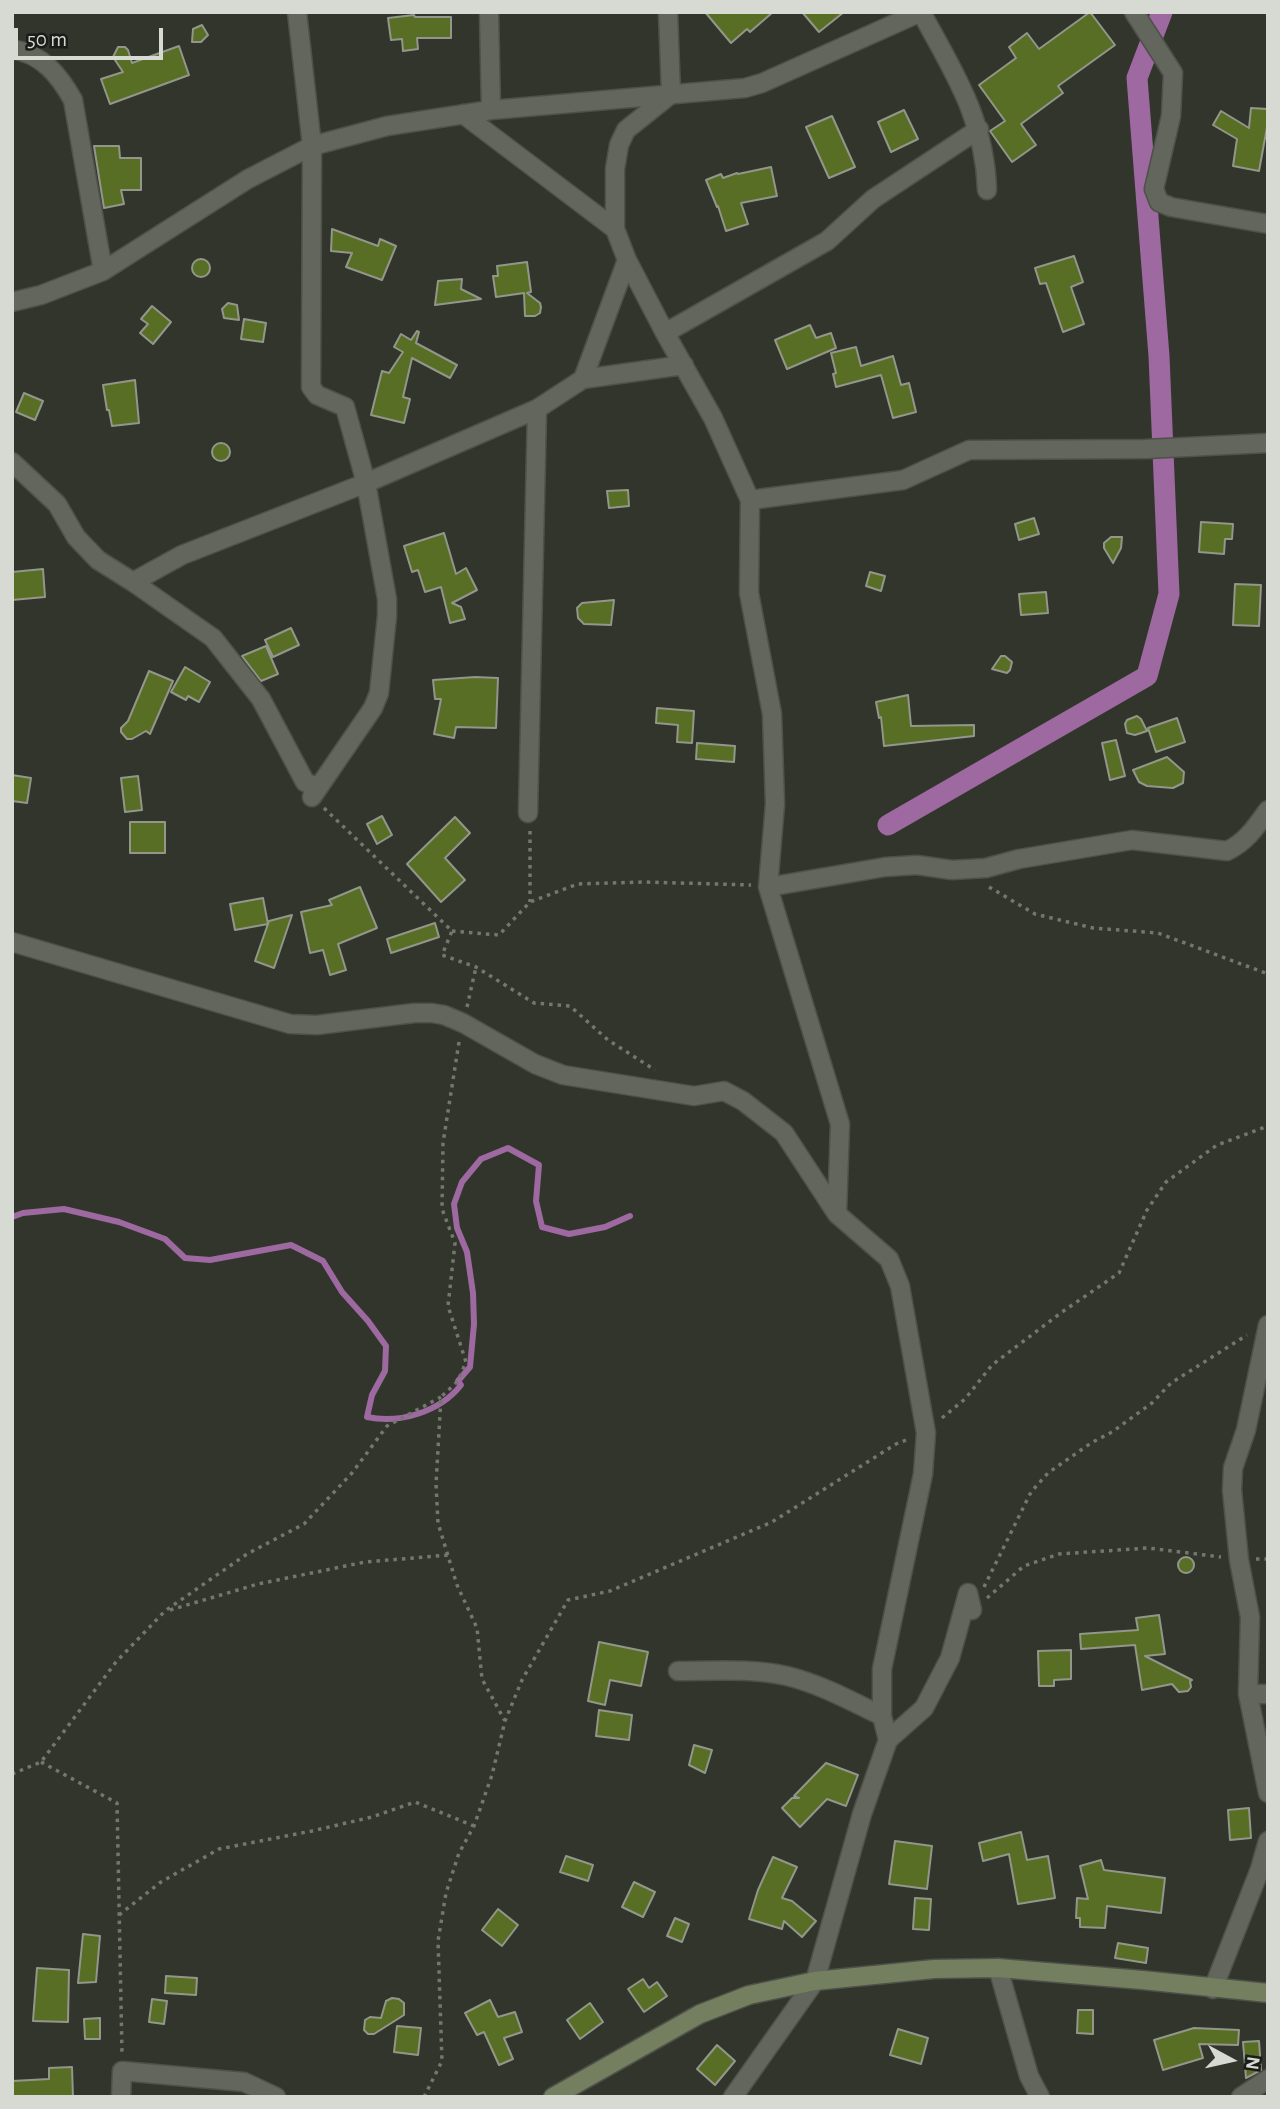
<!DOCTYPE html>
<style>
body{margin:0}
#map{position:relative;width:1280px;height:2109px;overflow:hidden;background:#31352b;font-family:"Alegreya Sans",sans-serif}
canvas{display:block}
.frame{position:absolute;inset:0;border:14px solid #d7d9d3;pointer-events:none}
.north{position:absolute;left:1196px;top:2025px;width:70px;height:70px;-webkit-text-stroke:5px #1a1c17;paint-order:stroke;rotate:98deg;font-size:19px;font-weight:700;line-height:28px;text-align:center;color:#d7d9d3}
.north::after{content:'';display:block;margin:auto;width:24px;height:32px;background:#d7d9d3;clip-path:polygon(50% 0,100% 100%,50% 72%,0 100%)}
.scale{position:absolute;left:14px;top:28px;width:149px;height:32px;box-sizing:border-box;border:4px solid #d7d9d3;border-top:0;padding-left:9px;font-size:21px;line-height:24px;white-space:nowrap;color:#d7d9d3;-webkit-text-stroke:5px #1a1c17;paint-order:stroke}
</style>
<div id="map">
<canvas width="1280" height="2109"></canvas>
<div class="frame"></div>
<div class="north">N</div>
<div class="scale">50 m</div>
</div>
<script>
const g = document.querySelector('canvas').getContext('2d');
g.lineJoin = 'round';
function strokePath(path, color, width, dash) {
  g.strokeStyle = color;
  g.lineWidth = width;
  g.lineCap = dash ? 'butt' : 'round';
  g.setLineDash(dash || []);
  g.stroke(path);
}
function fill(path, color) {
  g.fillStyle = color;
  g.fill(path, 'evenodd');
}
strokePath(new Path2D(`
 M12,1217L23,1213L64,1209L119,1222L165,1239L185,1258L210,1260L291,1245L323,1261L342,1292L368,1321L386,1346L385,1371L372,1395L367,1417C399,1424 440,1412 461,1385L458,1381L470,1367L474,1324L473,1293L467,1252L457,1228L454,1204L462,1182L481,1159L508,1148L539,1165L536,1201L542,1227L569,1234L605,1227L630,1216`), '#9d69a0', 6);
strokePath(new Path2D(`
 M888,825L1147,676L1169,594L1159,356L1137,78L1162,12`), '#9d69a0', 21);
const building = new Path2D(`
 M705,12H773L750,32L747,29L731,43Z
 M802,12H844L819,32Z
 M1090,12L1115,45L1058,86L1063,93L1021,124L1036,145L1012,162L990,131L1005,121L979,85L1016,58L1009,47L1027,33L1039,49Z
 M414,15L415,17H451V38H417L418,49L403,51L402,39L391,40L388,18Z
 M202,25L208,35L201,42H192L193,29Z
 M179,46L189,75L110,104L101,79L123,72L113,57L118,47H125L128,50L132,63Z
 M1251,108L1268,109V122L1259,171L1233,166L1237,139L1213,125L1221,111L1249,128Z
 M904,110L918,139L891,152L878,122Z
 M832,116L855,167L829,178L806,127Z
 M94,146H119L120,158H141V190H121L124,204L104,208Z
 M771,167L777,196L741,203L748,224L726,231L718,206L717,207L706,180L721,174L723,178L737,173L738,174Z
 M332,229L378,246L380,239L396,246L382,280L346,267L352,253L331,251Z
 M1074,256L1083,282L1071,287L1084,324L1063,332L1046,283L1040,284L1035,268Z
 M192 268a9 9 0 1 1 18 0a9 9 0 1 1-18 0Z
 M527,262L531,292L527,293L540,303L541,307L540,313L535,316H525L524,293L496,297L493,276H498L497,266Z
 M462,279L461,289L481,299L435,305L438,281Z
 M228,303L237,305L239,320L224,318L222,309Z
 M152,306L171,322L153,344L140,333L148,324L141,319Z
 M244,319L266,323L263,342L241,339Z
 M810,325L816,338L831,333L836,348L787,369L775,340Z
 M417,331L419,332L416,343L457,365L450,378L412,358L403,397L410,399L404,423L371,415L382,371L389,373L403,352L394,347L401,334L411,340Z
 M856,347L861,366L893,356L901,385L909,383L916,412L893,418L881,375L836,387L833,374L836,373L831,353Z
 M135,380L139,423L112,426L109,410H107L103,385Z
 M24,393L43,401L35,420L16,412Z
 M212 452a9 9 0 1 1 18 0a9 9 0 1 1-18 0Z
 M628,490L629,506L609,508L607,491Z
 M1034,518L1039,534L1019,540L1015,524Z
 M1201,522L1233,524L1232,539H1225L1224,554L1199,552Z
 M444,533L456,574L466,568L477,590L452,603L461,607L465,619L450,623L441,587L425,592L418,570L412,572L404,546Z
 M1111,537H1122L1121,548L1113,563L1104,548V543Z
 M43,569L45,597L12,600V572Z
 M870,572L885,576L881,591L866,586Z
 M1235,584L1261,585L1259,626L1233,625Z
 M1046,592L1048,613L1021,615L1019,594Z
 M614,600L611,625L584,624L578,618L577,608L582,603Z
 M291,628L299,645L273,657L265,640Z
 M266,646L278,674L261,681L242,656Z
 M1001,656H1005L1012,662L1010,670L1007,673L992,669Z
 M185,667L210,682L199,702L188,696L186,700L171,692Z
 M149,671L173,681L150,734L146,731L132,739H127L121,732V728L128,721Z
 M475,677L498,678L496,728L456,727L454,738L434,734L441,699H435L433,680Z
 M908,695L911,726L974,725V736L884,746L881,717L879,718L876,702Z
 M657,708L694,711L692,743L677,742L678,725L656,723Z
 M1137,716L1141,719L1147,731L1135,735L1127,733L1125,724L1127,720Z
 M1177,718L1185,742L1156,752L1148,728Z
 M1116,740L1125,776L1110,780L1102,743Z
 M697,743L735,746L734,762L696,759Z
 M1167,757L1184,772L1183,783L1173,788L1147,786L1139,782L1133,770Z
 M12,775L31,778L27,803L12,801Z
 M138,776L142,810L125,812L121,778Z
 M382,816L392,835L377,844L367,824Z
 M455,817L470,833L445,858L465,880L441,902L407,864Z
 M130,822H165V853H130Z
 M360,887L377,928L338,944L346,970L330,975L323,950L310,953L301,912L332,905L329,900Z
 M263,898L268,924L235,930L230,904Z
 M292,915L274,968L255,961L269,921Z
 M435,923L439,937L391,953L387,939Z
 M1178 1565a8 8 0 1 1 16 0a8 8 0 1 1-16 0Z
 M1159,1615L1165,1654L1145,1656L1192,1680L1190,1681L1191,1687L1188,1691L1179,1692L1172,1684L1142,1690L1135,1645L1081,1649L1080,1634L1138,1630L1136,1618Z
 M599,1642L648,1652L641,1686L610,1680L605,1705L588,1701Z
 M1071,1650V1679L1054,1680V1686H1039L1038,1651Z
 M599,1710L632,1715L629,1740L596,1736Z
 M694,1745L712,1750L705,1773L689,1765Z
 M826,1763L858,1775L846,1806L827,1799L800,1827L782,1808L792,1798H799L794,1796Z
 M1249,1808L1251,1838L1230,1840L1228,1810Z
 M1021,1832L1027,1860L1048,1856L1055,1898L1018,1904L1009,1854L983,1861L979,1843Z
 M895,1841L932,1846L927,1889L889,1884Z
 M566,1856L593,1865L588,1881L560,1872Z
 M773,1857L797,1867L782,1898L792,1901L816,1921L802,1937L784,1921L782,1929L749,1919L758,1890Z
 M1101,1860L1104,1870L1165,1878L1161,1913L1107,1906L1105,1928L1080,1927V1918H1076L1077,1898L1088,1899L1080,1866Z
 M634,1882L655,1892L643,1917L622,1907Z
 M915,1898L931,1899L929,1930L913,1929Z
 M498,1909L518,1925L502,1946L482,1930Z
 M675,1918L689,1924L682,1942L667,1936Z
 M83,1934L100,1936L96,1982L78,1983Z
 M1118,1943L1148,1948L1146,1963L1115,1958Z
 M37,1968L69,1970L68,2022L33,2021Z
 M166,1976L197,1978L196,1995L165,1993Z
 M643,1979L649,1988L657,1982L667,1996L644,2012L628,1989Z
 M392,1998L399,1999L404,2003V2015L374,2034H368L364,2030L365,2020L370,2017L381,2018L386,2001Z
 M152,1999L167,2001L164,2024L149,2022Z
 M490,2000L498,2017L515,2012L522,2032L504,2038L513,2059L499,2065L484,2032L477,2035L465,2013Z
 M590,2003L603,2022L580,2039L567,2020Z
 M1078,2010H1093V2034L1077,2033Z
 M100,2018V2039H85L84,2019Z
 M397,2026L421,2028L418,2055L394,2052Z
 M1194,2028L1239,2030L1238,2045L1199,2044L1203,2058L1163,2070L1154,2040Z
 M898,2029L928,2038L921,2064L890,2055Z
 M1259,2041L1261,2070L1246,2078L1243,2042Z
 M717,2045L735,2061L715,2085L697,2069Z
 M72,2067L73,2097H12V2081L49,2079V2068Z`);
fill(building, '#586e25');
strokePath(building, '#92968b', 2);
const street = new Path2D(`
 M297,12L312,146L311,387L317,395L345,407L366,483L387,599V616L379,693L373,708L312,797
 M489,12L491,110
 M668,12L671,94L626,130L619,145L615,169V229L627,260L665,333L713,418L750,500L749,593L772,714L775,804L768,887L840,1124L837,1214L889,1259L900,1286L926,1433L923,1474L882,1669V1716L888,1740L862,1814L815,1981L733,2097
 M921,12C954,72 985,120 987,190
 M1134,12L1173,73L1171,116L1154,189L1159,202L1171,207L1268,224
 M12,49C42,54 59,75 73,100L103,271
 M463,114L615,229
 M12,302L41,295L103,271L248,179L312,146L387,126L491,110L745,88L762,83L921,12
 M665,333L827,241L873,199L979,129
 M583,379L684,365
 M12,462L57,504L76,537L98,560L133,582L213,638L261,699L305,782L316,787L312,797
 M750,500L903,480L969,450L1146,449L1268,443
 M133,582L182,555L366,483L537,409L583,379L627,260
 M528,813L537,409
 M768,887L885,867L917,865L952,870L986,868L1019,859L1132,840L1227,851C1246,842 1256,827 1268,810
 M12,942L290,1024L317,1025L414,1013H432L444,1015L463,1023L535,1064L563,1075L694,1096L724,1091L743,1101L784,1133L837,1214
 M1268,1325L1246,1430L1233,1468L1232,1490L1239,1560L1250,1617L1248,1694L1268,1793
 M678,1671C714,1671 752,1668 787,1676C820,1684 851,1701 882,1716
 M1248,1694H1268
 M888,1740L924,1708L950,1658L968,1593L972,1610
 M998,1968L1029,2076L1040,2097
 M1213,1989L1260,1869L1268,1841
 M121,2097L122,2071L244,2082L276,2097
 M1241,2097L1268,2079`);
const secondary = new Path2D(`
 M553,2097L700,2014L749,1995L815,1981L934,1969L998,1968L1142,1980L1268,1993`);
strokePath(street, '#4e5149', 21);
strokePath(secondary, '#4e5149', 21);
strokePath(new Path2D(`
 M324,808L452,931L442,955L476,967L534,1003L570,1006L608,1040L655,1070
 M530,831V902
 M989,887L1035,914L1093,928L1158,933L1268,974
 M452,931L499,935L530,902L578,884L644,882L751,885
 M467,1007L476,967
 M459,1042L443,1143L442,1209L455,1243L448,1306L466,1362L458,1381L441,1397L436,1484L438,1523L457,1585L477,1628L482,1679L505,1721
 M942,1418L965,1399L992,1365L1062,1312L1119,1273L1147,1210L1166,1182L1217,1145L1268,1126
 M1256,1559H1268
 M984,1587L1031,1492L1048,1473L1091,1443L1112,1432L1152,1403L1171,1383L1247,1335
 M987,1598L1024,1566L1059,1554L1148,1548L1221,1557
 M170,1610L258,1584L365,1562L449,1555
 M41,1762L117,1803L122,2054
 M12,1774L41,1762L116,1662L165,1611L247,1554L304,1524L352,1473L387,1426L441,1397
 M119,1915L161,1882L219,1849L312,1831L372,1817L415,1802L474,1826
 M424,2097L442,2061L438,1941L446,1893L459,1853L474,1826L492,1775L505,1721L522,1680L568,1600L610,1591L772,1522L896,1444L906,1440`), '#74776e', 3.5, [3.5, 5]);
strokePath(street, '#62665c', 18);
strokePath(secondary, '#747f5f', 18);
</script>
